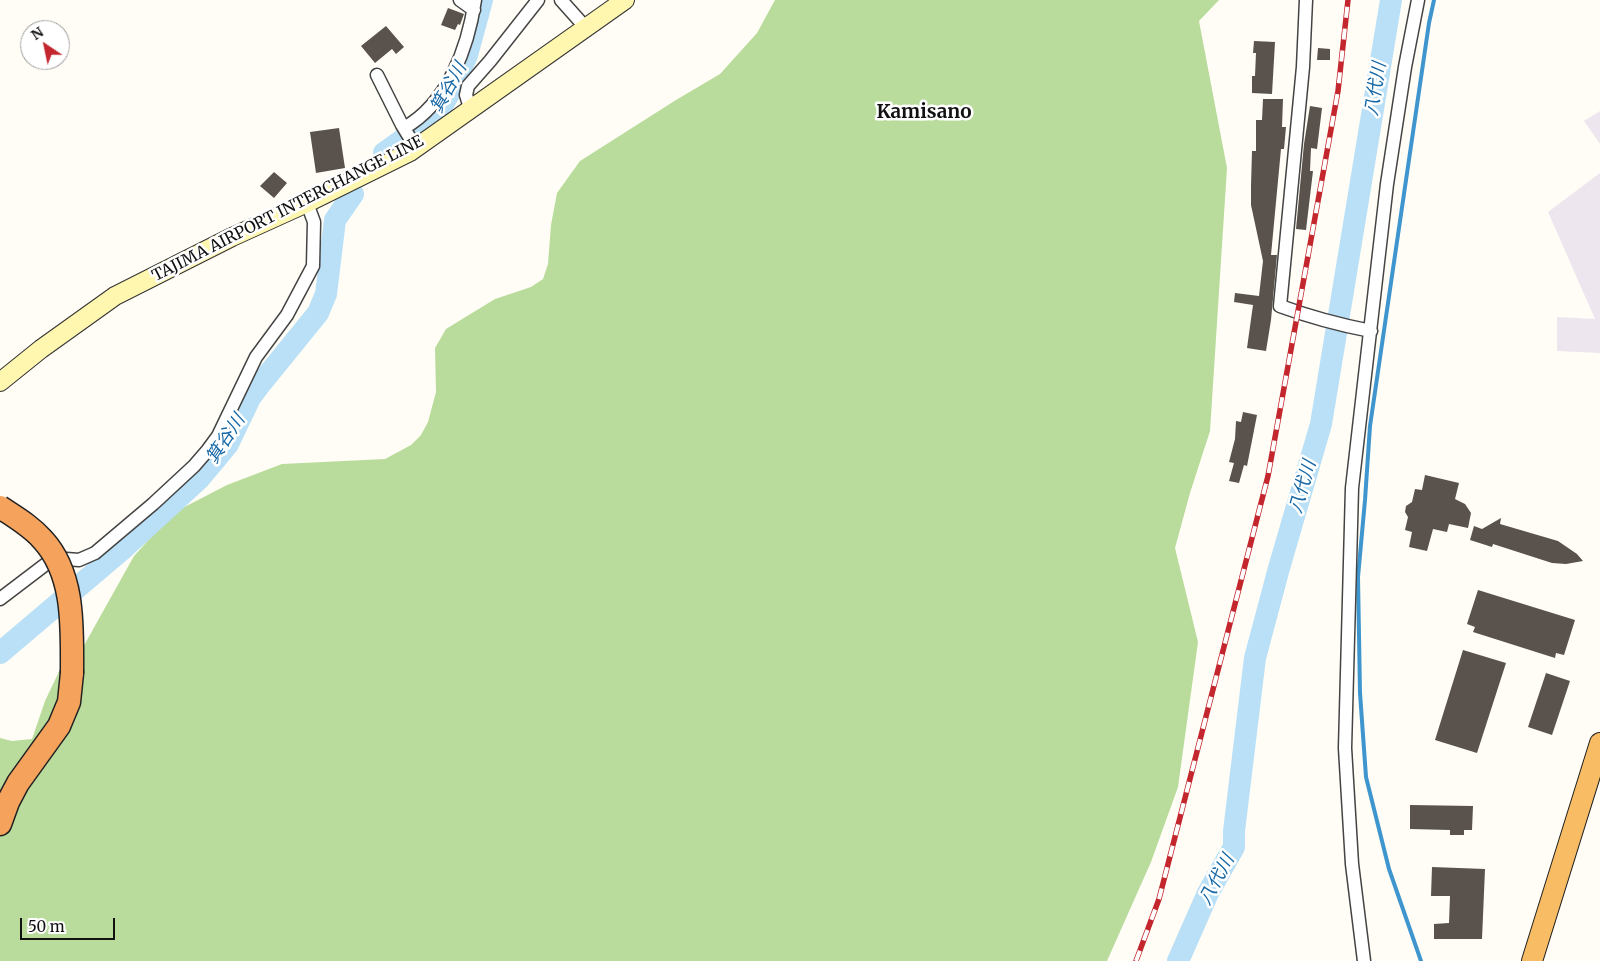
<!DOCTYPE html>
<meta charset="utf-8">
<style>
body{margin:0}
#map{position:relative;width:1600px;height:961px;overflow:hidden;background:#fffdf5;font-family:Merriweather,serif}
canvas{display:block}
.north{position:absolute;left:20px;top:20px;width:50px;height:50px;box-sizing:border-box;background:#fff;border:1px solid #a0a0a0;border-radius:50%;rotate:326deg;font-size:14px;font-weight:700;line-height:20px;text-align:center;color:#111}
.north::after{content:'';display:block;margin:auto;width:18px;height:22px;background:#c4262e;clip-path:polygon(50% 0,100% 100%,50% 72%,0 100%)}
.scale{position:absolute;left:20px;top:918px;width:95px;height:22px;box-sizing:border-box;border:2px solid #111;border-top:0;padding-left:6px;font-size:15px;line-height:18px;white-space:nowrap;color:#111;-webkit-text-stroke:4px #fff;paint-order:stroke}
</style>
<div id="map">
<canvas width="1600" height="961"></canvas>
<div class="north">N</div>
<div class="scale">50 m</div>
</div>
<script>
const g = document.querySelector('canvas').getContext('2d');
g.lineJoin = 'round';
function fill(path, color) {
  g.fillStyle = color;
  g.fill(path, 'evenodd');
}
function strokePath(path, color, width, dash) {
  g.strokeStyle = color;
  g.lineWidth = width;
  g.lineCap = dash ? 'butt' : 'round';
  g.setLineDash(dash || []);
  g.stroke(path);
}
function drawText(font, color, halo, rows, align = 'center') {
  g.font = font + ' Merriweather,"Noto Sans JP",serif';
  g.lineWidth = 5;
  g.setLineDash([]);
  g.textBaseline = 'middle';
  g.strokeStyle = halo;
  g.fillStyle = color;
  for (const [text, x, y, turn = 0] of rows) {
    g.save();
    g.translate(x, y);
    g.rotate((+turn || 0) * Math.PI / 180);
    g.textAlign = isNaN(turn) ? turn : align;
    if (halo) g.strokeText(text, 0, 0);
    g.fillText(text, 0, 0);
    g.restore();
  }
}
fill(new Path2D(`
 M1600,111V144L1584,121Z
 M1600,173V353L1557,351V317L1595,319L1548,212Z`), '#eee6ef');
fill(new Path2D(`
 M775,0H1219L1199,21L1227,168L1210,431L1190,493L1175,548L1198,642L1178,787L1151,862L1107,961H0V738L12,741L32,739L45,701L65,659L82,649L134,556L173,513L227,485L282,464L385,459L411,445L421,435L428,422L436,392L435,348L446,329L495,299L531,287L543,279L548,264L551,225L557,193L580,161L676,100L720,74L757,33Z`), '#b9dc9c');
strokePath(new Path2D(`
 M1421,961L1389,869L1366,777L1360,693L1358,577L1365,500L1370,426L1429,23L1434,0`), '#3f96cf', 4);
strokePath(new Path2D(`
 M384,153L436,116L453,87L467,55L482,0
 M0,653L125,547L199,479L215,460L228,444L250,398L262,382L318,313L326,294L335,220L353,194
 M1178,961L1208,893L1234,847V831L1255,658L1279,568L1321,424L1391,0`), '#b9e0f7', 22);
fill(new Path2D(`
 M448,8L464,14L460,25L458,24L455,30L441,25Z
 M386,26L404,47L396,54L392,49L375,63L361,46Z
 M1254,41L1275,42L1272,94L1252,93V76H1255L1256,53H1253Z
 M1318,48L1330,49V60H1317Z
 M1263,99H1283L1282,127H1286L1284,149H1281L1271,255H1277L1271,320L1266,351L1247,348L1253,305L1234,302L1235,293L1259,296L1263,261L1251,205V186L1252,151H1256V120H1262Z
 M1310,106L1322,108L1317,149L1311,148L1310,171H1313L1306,230L1296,229L1304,144Z
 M339,128L345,168L316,173L310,132Z
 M274,172L287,183L274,198L260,186Z
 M1243,412L1257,415L1247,466L1244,465L1239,483L1229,481L1234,463L1229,462L1235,439L1236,421L1241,422Z
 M1425,475L1459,483L1455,499L1465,504L1471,513L1468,528L1449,524L1447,532L1433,529L1427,551L1409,547L1412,532L1405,530L1408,517L1405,512L1406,506L1412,502L1415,489L1422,490Z
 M1501,518L1500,524L1558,541L1577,554L1583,561L1566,564L1552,563L1493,544L1492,547L1470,540L1474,526L1482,529Z
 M1478,590L1575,620L1564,655L1556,653L1555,658L1473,632L1475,627L1467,624Z
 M1463,650L1506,663L1477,753L1435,740Z
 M1546,673L1570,681L1552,735L1528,727Z
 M1410,805L1473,806L1472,830H1464V835H1450V830L1410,829Z
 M1432,867L1485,869L1482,939H1434V924L1449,923L1450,896H1431Z`), '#5a524d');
const minor = new Path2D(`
 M460,0L474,10
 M561,0L586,28
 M1306,0L1303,67L1280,306C1310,317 1340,325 1371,331
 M377,75L402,125L416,148
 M471,111L466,95L468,86L490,61L538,0
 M404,128C448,103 468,48 475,0
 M0,599L46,564L66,559L79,560L95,553L153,504L194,466L207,451L218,436L256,357L287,315L313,266L314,222L307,203
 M1364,961L1352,864L1345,748L1352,488L1387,184L1405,67L1418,0`);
const secondary = new Path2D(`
 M0,382L41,349L115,296L232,237L307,203L410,152L625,0`);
const trunk = new Path2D(`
 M1532,961L1600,743`);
const motorway = new Path2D(`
 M0,824L8,802L18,783L59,726L69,702L72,673`);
strokePath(minor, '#444', 15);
strokePath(secondary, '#333', 20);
strokePath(trunk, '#222', 22);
strokePath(motorway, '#222', 25);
strokePath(minor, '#fff', 12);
strokePath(secondary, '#fff6b0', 18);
strokePath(trunk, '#f7bc64', 20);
strokePath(motorway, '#f5a25d', 22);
const rail = new Path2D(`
 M1136,961L1159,899L1268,476L1338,91L1348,0`);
strokePath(rail, '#c4262e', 5.5);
strokePath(rail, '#fff', 4, [11]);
const motorwayBridge = new Path2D(`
 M0,507C15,517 31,526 43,540C75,575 72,628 72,673`);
strokePath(motorwayBridge, '#222', 25, []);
strokePath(motorwayBridge, '#f5a25d', 22);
drawText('16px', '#111', '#fff', [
 ["TAJIMA AIRPORT INTERCHANGE LINE",288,209,-27]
]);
drawText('italic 18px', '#1768a6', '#fff', [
 ["箕谷川",449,88,-61],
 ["八代川",1376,89,-81],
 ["箕谷川",226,439,-57],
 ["八代川",1303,487,-74],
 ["八代川",1217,880,-62]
]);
drawText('bold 19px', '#111', '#fff', [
 ["Kamisano",924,113]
]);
</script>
